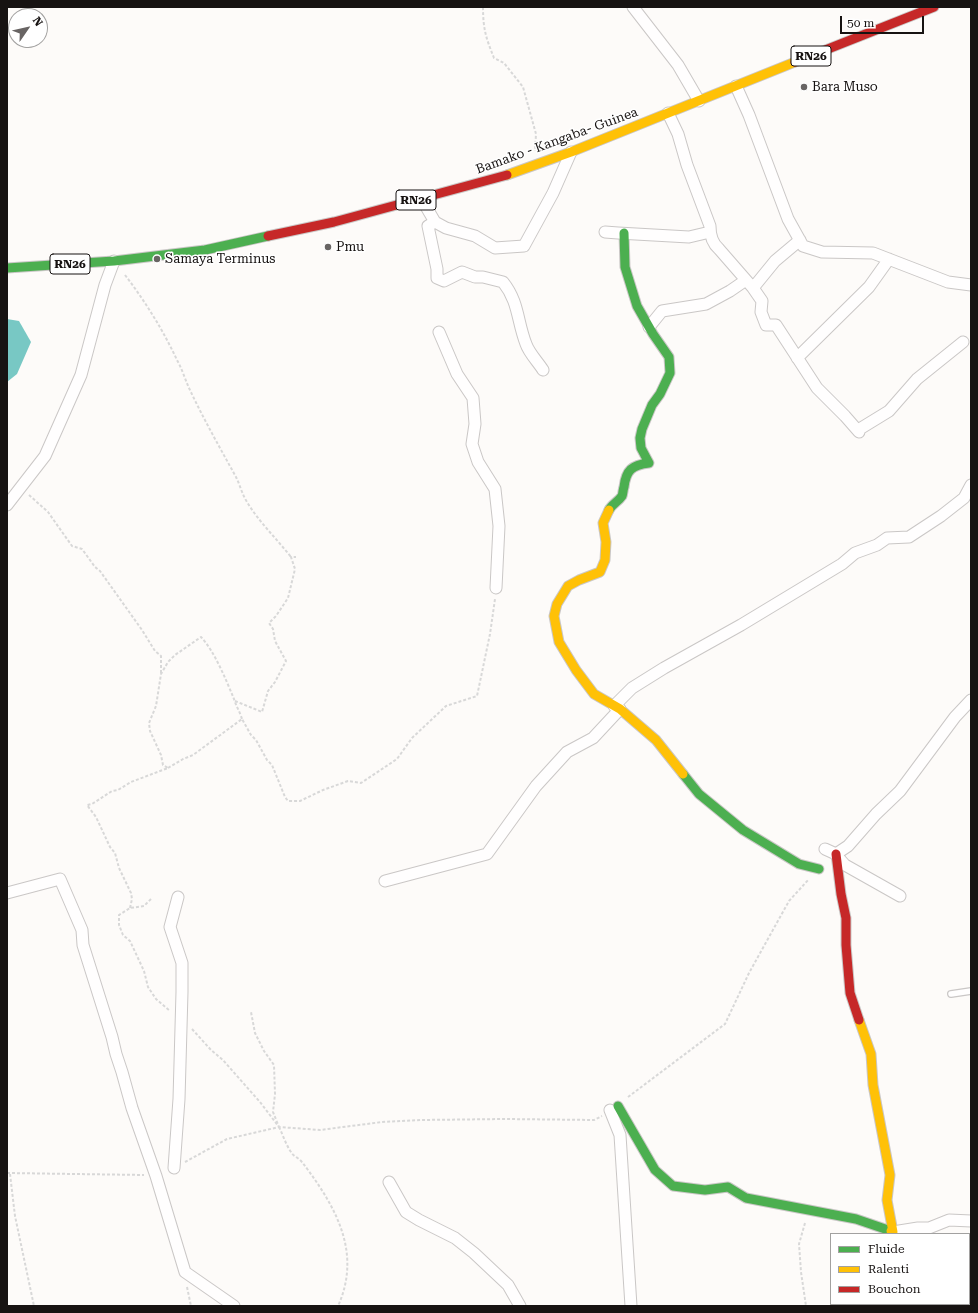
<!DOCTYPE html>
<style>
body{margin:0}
#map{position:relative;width:978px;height:1313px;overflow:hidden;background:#fdfbf9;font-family:"Roboto Serif",serif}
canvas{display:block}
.frame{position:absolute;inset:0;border:8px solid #171312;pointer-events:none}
.legend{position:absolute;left:830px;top:1233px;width:140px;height:72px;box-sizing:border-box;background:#fff;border:1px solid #a2a1a0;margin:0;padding:5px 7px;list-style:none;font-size:12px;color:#171312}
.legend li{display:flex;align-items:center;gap:8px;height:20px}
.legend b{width:20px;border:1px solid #a2a1a0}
.north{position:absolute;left:8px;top:8px;width:40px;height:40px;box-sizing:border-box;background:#fff;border:1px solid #a2a1a0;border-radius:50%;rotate:56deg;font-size:11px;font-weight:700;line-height:16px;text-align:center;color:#171312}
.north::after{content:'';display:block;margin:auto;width:14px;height:18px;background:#686463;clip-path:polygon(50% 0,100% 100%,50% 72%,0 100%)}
.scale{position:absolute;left:840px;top:16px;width:84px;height:18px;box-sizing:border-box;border:2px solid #171312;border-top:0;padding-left:5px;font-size:12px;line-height:14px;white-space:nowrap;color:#171312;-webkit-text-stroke:3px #fff;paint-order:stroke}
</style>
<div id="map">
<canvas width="978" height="1313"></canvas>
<div class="frame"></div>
<ul class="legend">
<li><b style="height:5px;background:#4caf50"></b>Fluide</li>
<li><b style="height:5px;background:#ffc107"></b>Ralenti</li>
<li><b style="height:5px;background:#c62828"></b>Bouchon</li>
</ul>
<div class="north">N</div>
<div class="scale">50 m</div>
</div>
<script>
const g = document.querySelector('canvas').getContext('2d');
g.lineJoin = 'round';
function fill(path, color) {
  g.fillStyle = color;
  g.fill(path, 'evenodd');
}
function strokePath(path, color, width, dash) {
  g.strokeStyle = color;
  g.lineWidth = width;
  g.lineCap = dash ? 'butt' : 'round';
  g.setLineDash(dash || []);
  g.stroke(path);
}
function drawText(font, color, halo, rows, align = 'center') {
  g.font = font + ' "Roboto Serif",serif';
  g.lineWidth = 3;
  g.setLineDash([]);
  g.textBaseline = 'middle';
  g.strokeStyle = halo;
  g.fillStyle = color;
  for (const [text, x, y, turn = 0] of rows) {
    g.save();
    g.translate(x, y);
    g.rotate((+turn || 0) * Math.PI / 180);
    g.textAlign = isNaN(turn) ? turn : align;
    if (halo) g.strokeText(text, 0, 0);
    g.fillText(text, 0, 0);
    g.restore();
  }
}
fill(new Path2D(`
 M7,319L19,321L31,342L17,374L7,382Z`), '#78c8c4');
const lane = new Path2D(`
 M951,994L971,991`);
const street = new Path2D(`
 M633,7L678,65L699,101
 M736,86L749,115L788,219L803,246L822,252L873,253L948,282L971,285
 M668,113L678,134L687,165L710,226C710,236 712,243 719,249L753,288L762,301L761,312L766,325H776L817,388L845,416L859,432
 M421,198L435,222L446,228L475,236L495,248L524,246L553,193L571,152
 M435,222L428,226L437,269V278L444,281L462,272L475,277H483L503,282C519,302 517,321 526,344C529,353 538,362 543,370
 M605,232L618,233L689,237L710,232
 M753,288L775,261L800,240
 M649,327L662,311L706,304L730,291L746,280
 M439,332L457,374L473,398L475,424L472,444L478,462L495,489L499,526L496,588
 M797,358L869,287L889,259
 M858,430L889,411L917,379L963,342
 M7,505L45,456L81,375L105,285L114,261
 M614,706L632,688L664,668L741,625L842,564L855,553L877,545L887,538L909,537L941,516L964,498L971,485
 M825,849L836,854L848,846L876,814L900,791L955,717L971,700
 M836,855L845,865L900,896
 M385,881L487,854L536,786L567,752L593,738L620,709
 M7,893L60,879L82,930L83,945L112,1037L116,1054L122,1072L132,1108L156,1176L185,1272L234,1306
 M610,1110L620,1135L631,1306
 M174,1168L179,1099L182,992V963L170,927L178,897
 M389,1182L406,1212L419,1220L455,1238L474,1253L508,1285L520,1306
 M893,1232L918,1228H929L949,1220L971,1221`);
const fast = new Path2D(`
 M7,268L114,261L205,250L268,236
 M609,510C612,504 618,502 622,496C623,494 623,489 624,487C626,470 632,465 649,463L641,448L640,438L642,429L652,405L660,394L670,373L669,357L653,334L637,306L625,267L624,233
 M683,774L699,794L743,830L799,864L819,869
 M618,1106L655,1170L673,1186L705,1190L728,1187L746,1198L856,1219L891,1231`);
const slow = new Path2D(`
 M507,175L571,152L795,62
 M609,510L603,523L606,542L605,560L600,572L579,580L568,586L557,604L554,616L559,642L576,670L594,694L620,709L656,740L683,774
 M859,1020L871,1054L873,1085L890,1175L887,1200L893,1232L891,1231`);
const jam = new Path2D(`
 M795,62L934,7
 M268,236L334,222L507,175
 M836,854L841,894L846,918V945L850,993L859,1020`);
strokePath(lane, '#cac7c6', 8);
strokePath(street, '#cac7c6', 13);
strokePath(fast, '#cac7c6', 11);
strokePath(slow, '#cac7c6', 11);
strokePath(jam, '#cac7c6', 11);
strokePath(new Path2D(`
 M483,7C483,29 486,38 494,58L504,63L523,87L536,134L535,151
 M125,275C145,301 163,330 177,360C182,369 185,379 189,388C203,418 220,448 236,477C240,485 242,494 247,502C259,522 276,538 291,557
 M29,495L48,512L72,546L82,549L95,567L100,571L142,630L155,651L161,656V673
 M235,701L262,712L268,691L275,682L286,661L275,641L273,629L269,623L276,616L288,598L295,569L291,557H296
 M168,768L183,759L193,755L242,719L251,735L256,740L267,760L272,765L285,797L288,801H300L323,790L348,781L361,783L397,759L412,738L446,706L477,696L490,634L495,599
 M151,899L144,906L130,908L119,915V925L123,935L130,941L144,971L148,987L156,999L170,1011
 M130,908L132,899L131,893L119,868L115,853L110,847L96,817L87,805L92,804L112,791L118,790L131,782L168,768L163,765L161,755L150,731L149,723L156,706L161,674L168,662L175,655L201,637C215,652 226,680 234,699C236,706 240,712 242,719
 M192,1029L211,1050L223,1060L260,1102L279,1127L273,1112L275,1094L274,1065L264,1051L255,1033L251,1012
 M628,1097L725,1024L749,973L789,901L809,879
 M279,1127C283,1135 286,1145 291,1152C293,1156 297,1157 300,1160C303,1163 305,1166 308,1170C338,1211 361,1255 338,1306
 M185,1162L227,1139L279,1127L320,1130L382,1122L421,1120L504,1119L594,1120L602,1116
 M7,1173L144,1175
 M10,1174L15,1216L34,1306
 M805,1223L799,1244L801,1272L806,1306
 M187,1287L191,1306`), '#d8d8d8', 2, [3, 2]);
strokePath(lane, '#fffefe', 5.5);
strokePath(street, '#fffefe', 11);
strokePath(fast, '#4caf50', 9);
strokePath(slow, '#ffc107', 9);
strokePath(jam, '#c62828', 9);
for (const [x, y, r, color] of [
 [804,87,4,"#686463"],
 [328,247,4,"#686463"],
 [157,259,4,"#686463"]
]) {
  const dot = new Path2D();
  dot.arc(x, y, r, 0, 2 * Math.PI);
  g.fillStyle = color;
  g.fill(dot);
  strokePath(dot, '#fff', 1.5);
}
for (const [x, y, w] of [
 [811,56,40],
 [416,200,40],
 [70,264,40]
]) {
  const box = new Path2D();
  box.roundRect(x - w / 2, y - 10, w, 20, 3);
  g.fillStyle = '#fff';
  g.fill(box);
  strokePath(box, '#171312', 1);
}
drawText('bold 12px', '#171312', null, [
 ["RN26",811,56],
 ["RN26",416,200],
 ["RN26",70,264]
]);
drawText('13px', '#171312', '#fff', [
 ["Bara Muso",812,87],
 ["Pmu",336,247],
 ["Samaya Terminus",165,259]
], 'left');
drawText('13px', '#171312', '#fff', [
 ["Bamako - Kangaba- Guinea",557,141,-20]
]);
</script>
